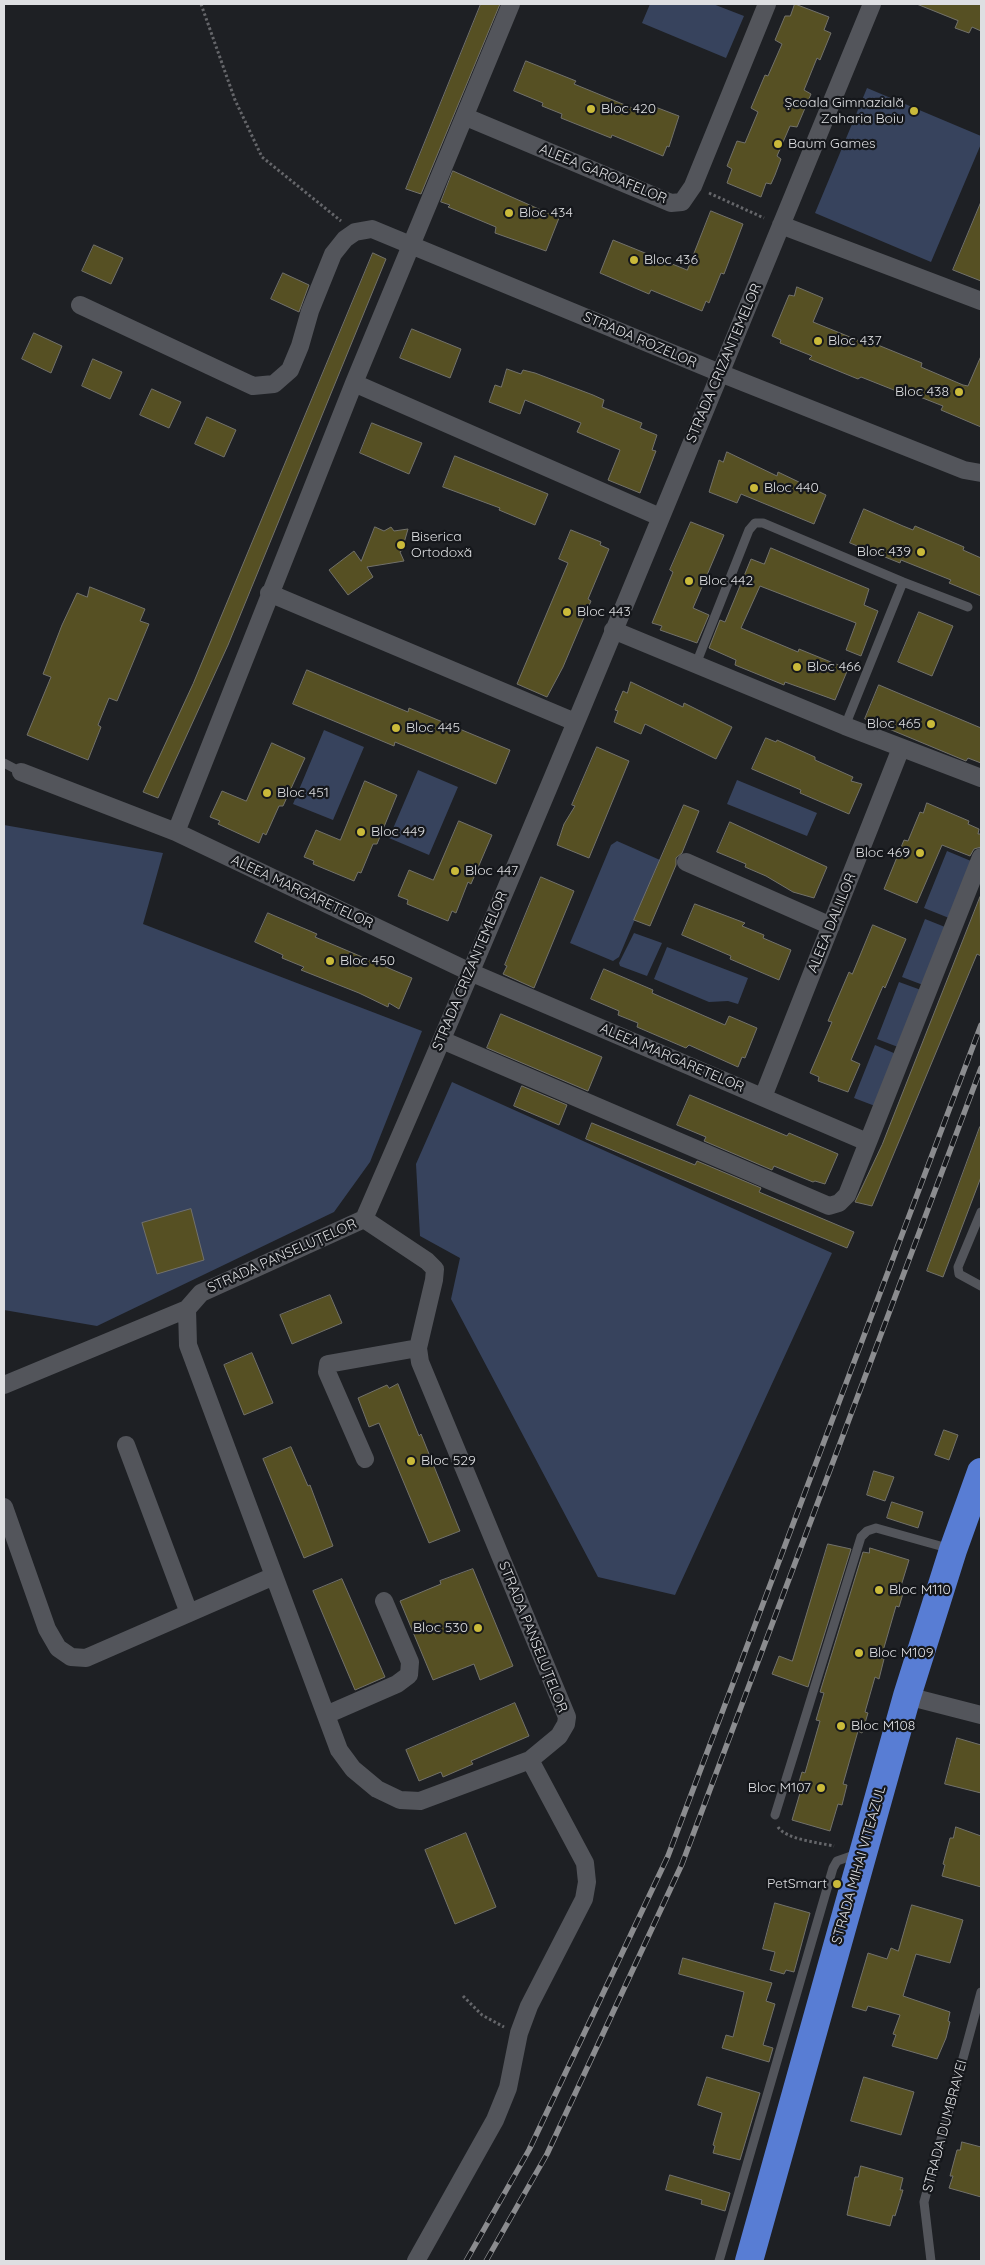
<!DOCTYPE html>
<meta charset="utf-8">
<style>
body{margin:0}
#map{position:relative;width:985px;height:2265px;overflow:hidden;background:#1e2024;font-family:Quicksand,sans-serif}
canvas{display:block}
.frame{position:absolute;inset:0;border:5px solid #dedfe2;pointer-events:none}
</style>
<div id="map">
<canvas width="985" height="2265"></canvas>
<div class="frame"></div>
</div>
<script>
const g = document.querySelector('canvas').getContext('2d');
g.lineJoin = 'round';
function fill(path, color) {
  g.fillStyle = color;
  g.fill(path, 'evenodd');
}
function strokePath(path, color, width, dash) {
  g.strokeStyle = color;
  g.lineWidth = width;
  g.lineCap = dash ? 'butt' : 'round';
  g.setLineDash(dash || []);
  g.stroke(path);
}
function drawText(font, color, halo, rows, align = 'center') {
  g.font = font + ' Quicksand,sans-serif';
  g.lineWidth = 4.5;
  g.setLineDash([]);
  g.textBaseline = 'middle';
  g.strokeStyle = halo;
  g.fillStyle = color;
  for (const [text, x, y, turn = 0] of rows) {
    g.save();
    g.translate(x, y);
    g.rotate((+turn || 0) * Math.PI / 180);
    g.textAlign = isNaN(turn) ? turn : align;
    if (halo) g.strokeText(text, 0, 0);
    g.fillText(text, 0, 0);
    g.restore();
  }
}
fill(new Path2D(`
 M650,4H713L744,16L726,58L642,23Z
 M867,88L981,136V144L931,262L815,213Z
 M324,730L364,747L333,820L293,804Z
 M418,770L458,787L429,855L389,838Z
 M737,780L817,813L807,836L727,804Z
 M4,825L163,853L143,924L422,1031L370,1162L334,1212L97,1326L4,1310Z
 M617,841L660,860L619,957L613,961L570,943L611,845Z
 M947,851L971,861L949,918L924,908Z
 M925,919L945,927L923,985L902,977Z
 M634,933L662,943L647,976L620,966L619,963Z
 M667,947L748,978L738,1004L728,1001L709,1002L654,979Z
 M899,982L921,990L898,1047L877,1039Z
 M875,1045L896,1054L875,1106L854,1098Z
 M452,1082L832,1253L675,1595L598,1577L451,1299L460,1258L420,1236L416,1164Z`), '#37435d');
const building = new Path2D(`
 M481,4H500L421,194L406,189Z
 M795,4L829,17L824,30L831,33L820,60L817,58L804,90L811,94L797,127L790,126L777,156L781,159L775,175L771,184L766,183L761,197L727,183L732,169L727,166L737,141L745,143L758,112L751,108L765,75L768,76L782,44L775,40L785,16H790Z
 M917,4H981V31L972,27L969,33L955,28L958,21Z
 M526,61L576,81L574,84L647,114L650,105L679,116L669,147L667,146L663,156L612,135L611,138L561,118L562,114L542,106L543,103L514,91Z
 M453,171L559,218L546,251L495,233L496,227L448,207L450,205L441,202Z
 M981,202V281L953,270Z
 M711,211L743,224L724,274L721,273L709,303L706,301L702,311L651,290L649,294L600,273L613,240L687,270Z
 M94,245L123,258L111,284L82,271Z
 M373,253L386,259L228,645L158,798L143,792L193,684Z
 M283,273L309,285L299,312L271,299Z
 M797,287L823,298L813,322L872,346L873,343L922,363L921,367L963,385L968,386L981,356V427L941,410L943,406L910,393L909,396L861,377L858,379L809,359L812,356L780,343L781,340L772,336L789,295L794,296Z
 M412,329L461,349L450,378L400,358Z
 M34,333L62,346L51,373L22,359Z
 M93,359L122,372L110,399L82,386Z
 M507,369L521,374L523,370L535,373L593,395L604,400L602,407L642,423L640,428L657,435L652,450L656,451L640,493L608,480L620,450L577,432L581,423L525,400L520,414L489,402L495,385L501,387Z
 M152,389L181,402L169,428L140,415Z
 M207,417L236,430L224,457L195,444Z
 M372,423L422,443L409,474L360,453Z
 M727,452L777,476L778,472L826,495L814,524L741,494L737,503L709,492L719,460L723,462Z
 M455,456L548,494L535,525L499,510L500,508L443,487Z
 M864,509L903,526L913,530L915,526L964,547L963,550L981,558V596L949,583L951,580L901,560L900,563L850,543Z
 M691,522L724,535L693,608L709,615L697,643L660,630L662,626L652,623L673,572L670,570Z
 M375,527L384,531L391,527L394,531L408,529L404,543L406,547L400,552L404,561L367,567L373,577L348,595L329,570L354,551L361,561Z
 M571,530L601,542L600,545L609,549L588,599L591,601L563,667L547,697L517,684L568,563L559,559Z
 M771,548L869,589L864,605L878,611L861,656L846,650L856,623L760,586L741,628L798,652L799,649L848,669L835,700L785,682L784,685L735,665L736,660L709,648L720,620L725,622L751,559L764,564Z
 M90,587L145,609L140,621L149,624L117,701L109,698L98,725L101,727L88,760L27,735L51,677L43,674L62,625L77,593L87,597Z
 M919,612L953,626L932,676L898,662Z
 M307,670L408,712L409,708L510,750L496,784L395,742L394,746L293,704Z
 M631,682L683,707L684,703L732,727L716,759L645,724L641,734L614,722L618,711L615,710L623,691L627,693Z
 M879,685L981,728V763L968,758L966,761L865,719Z
 M766,738L776,742L777,740L815,757V760L853,777L851,781L862,784L849,814L800,793L801,790L752,769Z
 M272,743L305,758L283,806H279L266,835L263,833L259,843L218,824L220,821L210,817L222,791L246,801Z
 M597,747L629,761L589,858L557,845L564,824L575,806L572,805Z
 M365,781L397,795L377,844H373L361,873L358,872L354,881L313,864L314,861L304,857L316,830L340,840Z
 M927,803L969,821L968,824L979,829L978,834H981V847L974,849L970,856L942,845L917,903L884,889L904,840L908,841L920,812L923,813Z
 M684,805L699,811L682,853L676,858V865L650,926L634,920Z
 M459,821L492,835L471,884L468,882L456,913L452,911L448,921L407,904L408,900L398,896L409,870L433,880Z
 M730,822L827,867L814,898L793,892L766,876L745,867L746,864L717,852Z
 M541,877L574,891L534,988L503,974L507,966L505,965Z
 M980,897L981,956L977,954L872,1206L855,1202L882,1145Z
 M695,904L745,923L742,926L764,935L763,938L791,950L779,980L730,959L731,956L682,935Z
 M268,913L317,934L315,937L412,978L399,1009L389,1003L388,1007L359,993L301,970L304,967L282,958L283,955L255,942Z
 M873,925L906,939L885,988L883,986L851,1060L860,1064L848,1092L818,1081L819,1077L810,1073L832,1022L828,1021L849,972L852,974Z
 M604,969L653,990L652,993L725,1025L729,1016L757,1028L745,1058L742,1057L738,1067L689,1045L686,1048L637,1027L638,1023L618,1015L619,1011L591,999Z
 M501,1014L602,1057L588,1091L487,1048Z
 M522,1086L567,1105L559,1125L514,1106Z
 M690,1095L787,1136L789,1133L838,1154L825,1184L815,1181L813,1182L774,1166L772,1170L704,1141L706,1137L677,1125Z
 M592,1123L695,1165L697,1161L761,1188L759,1192L854,1232L847,1248L586,1139Z
 M980,1127L981,1128V1177L943,1277L927,1271Z
 M191,1209L204,1260L157,1274L142,1223Z
 M330,1295L342,1323L292,1344L280,1315Z
 M252,1353L273,1403L244,1415L224,1365Z
 M398,1384L419,1436L421,1434L460,1531L429,1543L379,1423L369,1427L358,1398L387,1385L389,1388Z
 M944,1430L958,1435L949,1460L935,1455Z
 M291,1447L308,1486L310,1485L333,1546L304,1558L263,1459Z
 M874,1471L894,1477L885,1501L867,1495Z
 M892,1502L923,1512L918,1528L887,1518Z
 M828,1544L851,1549L808,1687L772,1674L779,1656L792,1661Z
 M870,1548L909,1560L901,1586L905,1587L899,1607L896,1606L881,1658L884,1659L879,1679L875,1677L865,1712L868,1713L862,1733L858,1731L843,1784L847,1785L842,1805L838,1804L830,1831L792,1820L800,1793L796,1792L802,1772L805,1773L820,1721L816,1720L824,1693L820,1692L863,1552L869,1553Z
 M473,1569L513,1666L480,1680L474,1664L433,1680L400,1601L441,1584L440,1581Z
 M342,1579L385,1677L355,1690L313,1591Z
 M515,1703L529,1736L471,1761L473,1764L443,1777L441,1772L419,1781L406,1750Z
 M957,1738L981,1745V1793L945,1784Z
 M956,1827L981,1836V1887L942,1876L945,1865L943,1864L950,1838H953Z
 M466,1833L496,1907L455,1924L425,1850Z
 M775,1903L810,1913L794,1972L786,1970L784,1974L770,1970L775,1952L763,1949Z
 M912,1905L963,1920L950,1963L916,1954L903,1996L950,2012L948,2021L950,2022L946,2038L937,2059L892,2046L896,2035L893,2034L900,2015L868,2006L866,2011L852,2007L868,1953L887,1959L891,1948L898,1951Z
 M683,1958L772,1983L766,2001L775,2004L763,2045L773,2048L769,2062L722,2048L726,2035L733,2037L744,1992L679,1974Z
 M707,2077L760,2093L740,2160L713,2153L715,2146L713,2145L722,2113L698,2105Z
 M864,2077L914,2092L901,2135L851,2121Z
 M962,2142L981,2147V2197L949,2188L953,2176H950L957,2150H960Z
 M861,2166L903,2178L900,2190H903L895,2216L893,2215L890,2226L847,2215L855,2177H858Z
 M670,2175L730,2193L725,2211L701,2204L702,2200L666,2190Z`);
fill(building, '#565023');
strokePath(building, '#72716b', 1);
strokePath(new Path2D(`
 M201,4L235,100L262,157L341,221
 M709,193L764,218
 M778,1827C785,1839 820,1843 834,1846
 M463,1996L482,2015L504,2027`), '#65666a', 3, [2.5, 2.5]);
strokePath(new Path2D(`
 M696,664L749,530L755,523H763L903,582L968,607
 M845,726L903,582
 M4,763L21,772
 M981,1212L958,1267L959,1274L981,1286
 M775,1815L861,1537L867,1531L876,1528L951,1549
 M719,2261L833,1868L837,1861L857,1854
 M931,2261L924,2202L981,1992`), '#53555b', 9);
strokePath(new Path2D(`
 M466,117L671,203L682,202L693,186L767,4
 M781,225L981,301
 M80,305L253,386L274,384L290,370L300,346L310,311L333,254L345,239L355,232L372,229L720,373L964,470L981,473
 M354,383L660,517
 M269,593L575,722
 M613,630L845,726L981,778
 M21,772L176,832L470,972L867,1142
 M176,832L354,383L511,4
 M686,862L831,926
 M442,1040L829,1206L839,1203L847,1195L981,857
 M763,1097L901,748
 M364,1219L427,1261L435,1269L434,1280L418,1348L420,1362L567,1717L566,1724L559,1736L530,1760L420,1801L400,1800L377,1789L353,1769L339,1750L188,1345L187,1309L201,1293Z
 M364,1219C540,817 705,410 872,4
 M4,1385L187,1309
 M126,1445L189,1613
 M365,1459L327,1372L328,1364L418,1348
 M4,1507L47,1629L58,1648L71,1657L86,1658L274,1576
 M907,1696L981,1715
 M326,1715L397,1684L409,1675L410,1662L384,1601
 M416,2261L495,2120L508,2088L519,2033L529,2006L584,1899L587,1882L585,1863L530,1760`), '#53555b', 18);
strokePath(new Path2D(`
 M749,2261L907,1696L953,1550L981,1472`), '#587dd4', 28);
const rail = new Path2D(`
 M466,2261L529,2150L668,1856L981,1025
 M486,2261L547,2154L682,1864L981,1068`);
strokePath(rail, '#8b8c8f', 5.5);
strokePath(rail, '#15171b', 4, [11]);
for (const [x, y, r, color] of [
 [591,109,5,"#caba3a"],
 [914,111,5,"#caba3a"],
 [778,144,5,"#caba3a"],
 [509,213,5,"#caba3a"],
 [634,260,5,"#caba3a"],
 [818,341,5,"#caba3a"],
 [959,392,5,"#caba3a"],
 [754,488,5,"#caba3a"],
 [401,545,5,"#caba3a"],
 [921,552,5,"#caba3a"],
 [689,581,5,"#caba3a"],
 [567,612,5,"#caba3a"],
 [797,667,5,"#caba3a"],
 [931,724,5,"#caba3a"],
 [396,728,5,"#caba3a"],
 [267,793,5,"#caba3a"],
 [361,832,5,"#caba3a"],
 [920,853,5,"#caba3a"],
 [455,871,5,"#caba3a"],
 [330,961,5,"#caba3a"],
 [411,1461,5,"#caba3a"],
 [879,1590,5,"#caba3a"],
 [478,1628,5,"#caba3a"],
 [859,1653,5,"#caba3a"],
 [841,1726,5,"#caba3a"],
 [821,1788,5,"#caba3a"],
 [837,1884,5,"#caba3a"]
]) {
  const dot = new Path2D();
  dot.arc(x, y, r, 0, 2 * Math.PI);
  g.fillStyle = color;
  g.fill(dot);
  strokePath(dot, '#15171b', 2);
}
drawText('14px', '#dedfe2', '#15171b', [
 ["Școala Gimnazială",904,103,"right"],
 ["Zaharia Boiu",904,119,"right"],
 ["Bloc 420",601,109],
 ["Baum Games",788,144],
 ["Bloc 434",519,213],
 ["Bloc 436",644,260],
 ["Bloc 437",828,341],
 ["Bloc 438",949,392,"right"],
 ["Bloc 440",764,488],
 ["Biserica",411,537],
 ["Ortodoxă",411,553],
 ["Bloc 439",911,552,"right"],
 ["Bloc 442",699,581],
 ["Bloc 443",577,612],
 ["Bloc 466",807,667],
 ["Bloc 465",921,724,"right"],
 ["Bloc 445",406,728],
 ["Bloc 451",277,793],
 ["Bloc 449",371,832],
 ["Bloc 469",910,853,"right"],
 ["Bloc 447",465,871],
 ["Bloc 450",340,961],
 ["Bloc 529",421,1461],
 ["Bloc M110",889,1590],
 ["Bloc 530",468,1628,"right"],
 ["Bloc M109",869,1653],
 ["Bloc M108",851,1726],
 ["Bloc M107",811,1788,"right"],
 ["PetSmart",827,1884,"right"]
], 'left');
drawText('14px', '#dedfe2', '#15171b', [
 ["ALEEA GAROAFELOR",603,174,22],
 ["STRADA ROZELOR",640,340,23],
 ["STRADA CRIZANTEMELOR",724,363,-67],
 ["ALEEA MARGARETELOR",302,892,25],
 ["ALEEA DALIILOR",832,923,-68],
 ["STRADA CRIZANTEMELOR",470,971,-67],
 ["ALEEA MARGARETELOR",672,1058,23],
 ["STRADA PANSELUȚELOR",282,1256,-24],
 ["STRADA PANSELUȚELOR",533,1637,68],
 ["STRADA MIHAI VITEAZUL",859,1865,-74],
 ["STRADA DUMBRAVEI",945,2126,-75]
]);
</script>
